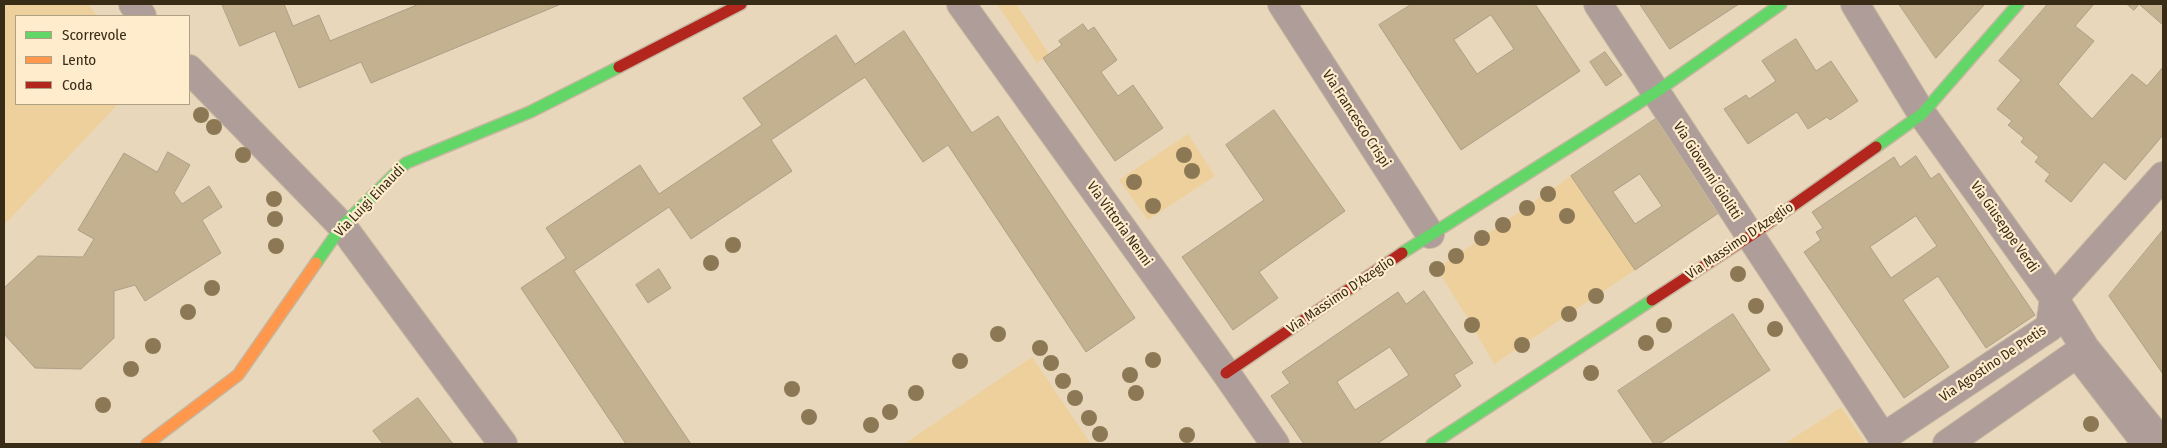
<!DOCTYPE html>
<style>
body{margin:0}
#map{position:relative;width:2167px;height:448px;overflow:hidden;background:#e8d7ba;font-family:"Fira Sans Condensed",sans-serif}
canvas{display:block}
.frame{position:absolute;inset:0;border:5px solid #382c16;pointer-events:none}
.legend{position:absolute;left:15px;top:15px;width:175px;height:90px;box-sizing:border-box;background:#feeccc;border:1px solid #af9f83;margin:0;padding:6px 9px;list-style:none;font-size:15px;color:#382c16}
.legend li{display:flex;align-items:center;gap:10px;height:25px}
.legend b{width:25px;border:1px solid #af9f83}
</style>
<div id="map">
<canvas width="2167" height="448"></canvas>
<div class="frame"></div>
<ul class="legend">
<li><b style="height:6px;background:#63d668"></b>Scorrevole</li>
<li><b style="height:6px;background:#ff974d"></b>Lento</li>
<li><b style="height:6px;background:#b3261e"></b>Coda</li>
</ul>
</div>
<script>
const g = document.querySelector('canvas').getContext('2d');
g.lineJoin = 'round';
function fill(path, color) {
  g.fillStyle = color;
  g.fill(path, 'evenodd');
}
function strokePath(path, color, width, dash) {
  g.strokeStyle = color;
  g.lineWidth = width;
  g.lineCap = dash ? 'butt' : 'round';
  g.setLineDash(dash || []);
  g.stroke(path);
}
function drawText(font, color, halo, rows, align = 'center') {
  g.font = font + ' "Fira Sans Condensed",sans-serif';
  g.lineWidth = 4.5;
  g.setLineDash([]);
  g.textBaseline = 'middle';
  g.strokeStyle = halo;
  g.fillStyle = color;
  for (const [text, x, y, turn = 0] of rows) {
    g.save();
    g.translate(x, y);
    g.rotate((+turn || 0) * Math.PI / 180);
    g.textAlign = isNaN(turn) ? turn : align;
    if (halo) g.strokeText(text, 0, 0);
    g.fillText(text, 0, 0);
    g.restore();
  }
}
fill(new Path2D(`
 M4,4H88L97,16H16V104H118L4,225Z
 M997,4H1016L1049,54L1037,63Z
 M1188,134L1215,176L1148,220L1119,180Z
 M1571,176L1635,270L1494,364L1472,325L1437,269Z
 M1032,357L1091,444H904Z
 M1841,407L1866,444H1784L1840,408Z`), '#eed09c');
const building = new Path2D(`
 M222,4H284L293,26L319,15L330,41L419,4H561L371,83L361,62L299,88L275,31L240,46Z
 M1412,4H1535L1580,71L1461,150L1379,25ZM1491,15L1514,49L1477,74L1454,40Z
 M1640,4H1739L1670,49Z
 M1899,4H1985L1936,58Z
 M2048,4H2094L2075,26L2094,41L2058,84L2092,119L2132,74L2147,86L2163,67V135L2125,180L2104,162L2071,202L2045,181L2050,174L2035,162L2039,157L2021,142L2024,138L2008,125L2012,121L1997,109L2021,80L1999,61Z
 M2127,4H2163V25L2139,4L2134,10Z
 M1083,24L1088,31L1094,27L1117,60L1101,72L1118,96L1133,85L1163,128L1115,161L1043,58L1062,45L1059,41Z
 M904,31L972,133L998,116L1135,318L1086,352L948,145L923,162L865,77L771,140L792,171L691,239L669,207L574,271L691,444H626L521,288L566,258L546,228L640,165L659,194L762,125L743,98L836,35L855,64Z
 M1796,39L1816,71L1831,61L1858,101L1830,120L1827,117L1808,129L1797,112L1748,144L1724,109L1746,95L1749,99L1776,81L1762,61Z
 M1605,52L1622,75L1606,86L1590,62Z
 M1274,110L1345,211L1259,272L1278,298L1233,330L1182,257L1264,200L1226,145Z
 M1657,118L1720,212L1635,270L1571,176ZM1640,174L1662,206L1635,224L1613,192Z
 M168,152L190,165L174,193L182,204L209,186L222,207L202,220L221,253L145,301L135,285L114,291V338L81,369L35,368L4,334V288L38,256L83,257L94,239L78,230L124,153L157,172Z
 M1916,156L1931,179L1939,173L2035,315L1986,348L1938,276L1903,300L1949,367L1904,398L1804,252L1821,240L1816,232L1823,228L1812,212L1894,157L1900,167ZM1916,216L1937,246L1891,278L1870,247Z
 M2163,230V374L2109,296Z
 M659,269L671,288L648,303L636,285Z
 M1424,291L1473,363L1454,375L1461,386L1377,444H1304L1271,396L1290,383L1282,372L1398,292L1406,304ZM1390,347L1409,375L1355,410L1337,382Z
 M1733,314L1770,370L1659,444H1654L1618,391Z
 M418,398L453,444H383L373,431Z`);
fill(building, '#c3b190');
strokePath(building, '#ac9f88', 1);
const lane = new Path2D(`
 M2071,357L2138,444`);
const street = new Path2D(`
 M133,4L142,16
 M961,4L1226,373L1275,444
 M1282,4L1430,234
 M1598,4L1887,444
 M1855,4L1922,114L2054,298L2085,348L2163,444
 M189,69L342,226L503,444
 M1882,438L2050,327L2054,298L2163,176
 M1947,444L2085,348`);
const fast = new Path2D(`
 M1876,147L1922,114L2018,4
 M1402,253L1656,92L1781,4
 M316,263L342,226L406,163L530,112L619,67
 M1432,444L1652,300`);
const slow = new Path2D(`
 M147,444L238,375L316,263`);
const jam = new Path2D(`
 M619,67L741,4
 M1652,300L1750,236L1876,147
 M1226,373L1402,253`);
strokePath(lane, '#c5b7a0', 16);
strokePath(street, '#c5b7a0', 30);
strokePath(fast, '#c5b7a0', 14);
strokePath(slow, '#c5b7a0', 14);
strokePath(jam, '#c5b7a0', 14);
strokePath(lane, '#ae9d99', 14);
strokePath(street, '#ae9d99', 28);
strokePath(fast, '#63d668', 11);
strokePath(slow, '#ff974d', 11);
strokePath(jam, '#b3261e', 11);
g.fillStyle = '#8c7854';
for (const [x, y] of [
 [201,115],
 [214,127],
 [243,155],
 [1184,155],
 [1192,171],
 [1134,182],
 [1548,194],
 [274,199],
 [1153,206],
 [1527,208],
 [1567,216],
 [275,219],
 [1503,225],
 [1482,238],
 [733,245],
 [276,246],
 [1456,256],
 [711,263],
 [1437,269],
 [1738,274],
 [212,288],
 [1596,296],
 [1756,306],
 [188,312],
 [1569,314],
 [1472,325],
 [1664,325],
 [1775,329],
 [998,334],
 [1646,343],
 [1522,345],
 [153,346],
 [1040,348],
 [1153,360],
 [960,361],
 [1051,363],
 [131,369],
 [1591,373],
 [1130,375],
 [1063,381],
 [792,389],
 [916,393],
 [1136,393],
 [1075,398],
 [103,405],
 [890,412],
 [809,417],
 [1089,418],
 [2091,424],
 [871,425],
 [1100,434],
 [1187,435]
]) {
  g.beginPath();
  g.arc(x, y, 8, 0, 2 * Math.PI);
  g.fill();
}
drawText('14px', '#382c16', '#feeccc', [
 ["Via Francesco Crispi",1356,119,57],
 ["Via Giovanni Giolitti",1707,171,57],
 ["Via Luigi Einaudi",370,201,-46],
 ["Via Vittoria Nenni",1119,224,54],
 ["Via Giuseppe Verdi",2004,227,55],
 ["Via Massimo D'Azeglio",1740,241,-34],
 ["Via Massimo D'Azeglio",1341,295,-34],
 ["Via Agostino De Pretis",1993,364,-34]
]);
</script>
